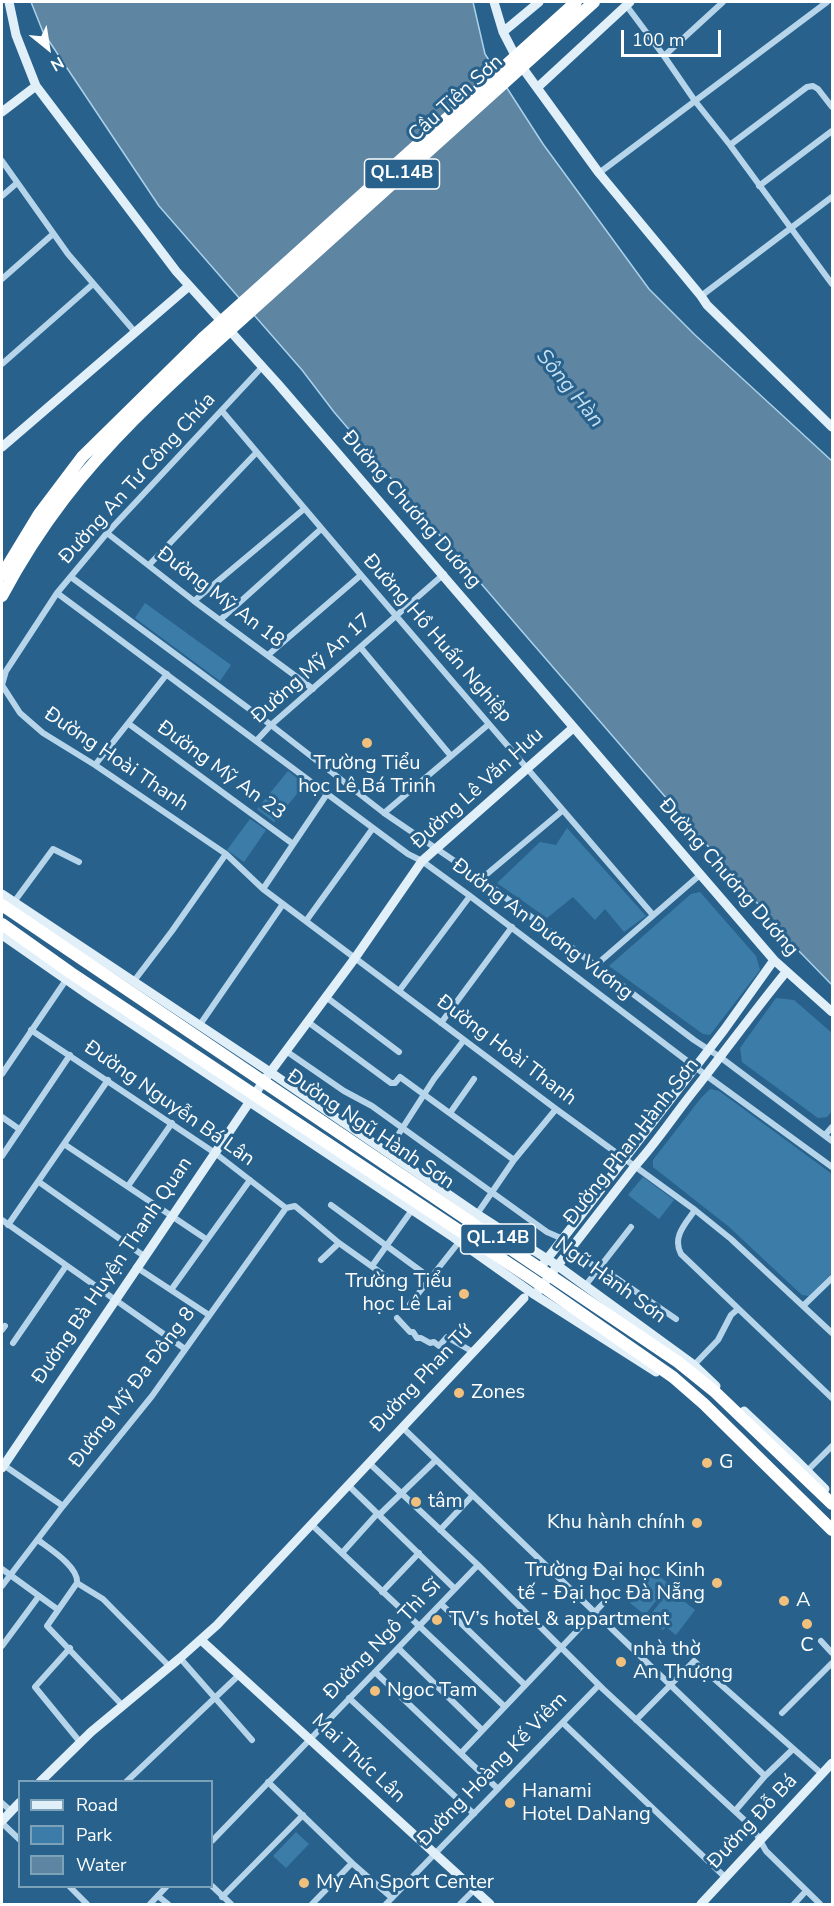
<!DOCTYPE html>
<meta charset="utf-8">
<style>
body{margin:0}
#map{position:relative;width:834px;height:1906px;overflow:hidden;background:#28628c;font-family:"Nunito Sans",sans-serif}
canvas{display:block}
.frame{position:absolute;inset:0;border:3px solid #fff;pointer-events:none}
.legend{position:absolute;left:18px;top:1780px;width:195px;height:108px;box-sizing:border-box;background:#28628c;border:2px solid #7ea1ba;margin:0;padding:8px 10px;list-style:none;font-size:18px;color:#fff}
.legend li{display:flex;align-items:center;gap:12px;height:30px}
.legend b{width:30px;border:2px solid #7ea1ba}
.north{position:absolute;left:18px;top:18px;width:60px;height:60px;-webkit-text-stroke:4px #28628c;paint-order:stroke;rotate:150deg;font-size:16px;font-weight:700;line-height:24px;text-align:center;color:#fff}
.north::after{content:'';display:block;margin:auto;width:21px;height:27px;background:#fff;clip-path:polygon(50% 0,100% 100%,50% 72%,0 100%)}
.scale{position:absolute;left:621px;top:30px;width:100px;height:27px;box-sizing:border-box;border:3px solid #fff;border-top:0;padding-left:8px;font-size:18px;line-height:21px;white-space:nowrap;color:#fff;-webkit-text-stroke:4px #28628c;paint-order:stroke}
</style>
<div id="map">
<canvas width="834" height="1906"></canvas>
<div class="frame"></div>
<ul class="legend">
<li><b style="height:8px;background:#e1eff9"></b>Road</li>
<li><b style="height:16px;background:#3c7ca9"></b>Park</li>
<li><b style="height:16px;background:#5e85a2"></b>Water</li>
</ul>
<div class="north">N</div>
<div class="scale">100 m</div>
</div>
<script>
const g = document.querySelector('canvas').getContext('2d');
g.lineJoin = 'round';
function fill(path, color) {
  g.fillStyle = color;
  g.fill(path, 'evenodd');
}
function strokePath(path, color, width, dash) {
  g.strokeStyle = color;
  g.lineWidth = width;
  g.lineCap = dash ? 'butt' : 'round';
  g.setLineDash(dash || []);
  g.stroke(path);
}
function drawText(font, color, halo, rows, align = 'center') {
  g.font = font + ' "Nunito Sans",sans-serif';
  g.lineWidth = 6;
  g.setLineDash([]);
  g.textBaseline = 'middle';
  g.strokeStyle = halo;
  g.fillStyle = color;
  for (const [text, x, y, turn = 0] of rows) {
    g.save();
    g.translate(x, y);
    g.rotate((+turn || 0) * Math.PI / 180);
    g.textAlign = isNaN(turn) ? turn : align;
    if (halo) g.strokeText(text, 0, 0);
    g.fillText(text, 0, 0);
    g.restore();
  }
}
fill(new Path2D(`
 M145,603L231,665L220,681L135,618Z
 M288,771L305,784L274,822L257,809Z
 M250,819L266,830L244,862L227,850Z
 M567,828L646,916L624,932L605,909L595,920L573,897L547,918L497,883L540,842L556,845Z
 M700,892L756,956L760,970L710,1035L703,1034L609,966L691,894Z
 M776,998L794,1000L832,1033V1111L827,1117L818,1118L742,1062L740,1048Z
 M710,1089L719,1091L832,1174V1273L809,1296L802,1295L728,1226L653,1167V1160L701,1098Z
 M643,1177L674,1200L659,1219L628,1195Z
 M654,1572L669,1584L645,1615L630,1603Z
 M672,1587L688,1599L685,1602L695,1610L676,1635L666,1627L663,1630L648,1618Z
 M296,1832L309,1844L286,1868L273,1856Z`), '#3c7ca9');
const water = new Path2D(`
 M31,2H473L485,54L543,144L649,289L695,335L832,461V985L796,948L520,629L334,412L302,370L159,206L43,32Z`);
fill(water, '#5e85a2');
strokePath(water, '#abd1ea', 1.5);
strokePath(new Path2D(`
 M626,5L664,56L695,101L730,145L832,284
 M664,56L723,2
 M730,145L807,87L813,86L818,89L832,107
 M2,161L68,254L135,332
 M599,173L827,2
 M759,186L832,131
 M2,196L17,183
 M2,279L53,234
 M701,296L832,197
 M2,364L93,284
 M263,366L107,533L57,593L6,671L2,685L20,713L43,733L95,765L226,854L263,889L556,1109L695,1210L731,1239L832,1333
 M222,411L361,575L653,915
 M107,533L194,601L313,689
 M149,565L256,453
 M71,577L271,725L384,813L481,879L694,1040L720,1057L832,1141
 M57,593L408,854L422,861L470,896L707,1076L832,1167
 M194,601L304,509
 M220,620L321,529
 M361,648L451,756
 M268,655L361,575
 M129,724L293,844
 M257,740L271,725L444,574
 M95,765L167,674
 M384,813L489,724
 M481,879L562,811
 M263,889L327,794
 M14,902L53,849L79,862
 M306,921L373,828
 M596,965L701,874
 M134,981L172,931L226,854
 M399,991L470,896
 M326,997L399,1052
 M308,1022L391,1083H395L400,1077L514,1160
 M441,1023L512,927
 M199,1026L283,904
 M31,1030L215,1153L286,1208
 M286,1051L344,1091L372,1106L547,1232L563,1239
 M2,1074L66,980
 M450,1113L474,1079
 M2,1117L19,1129
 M825,1135L832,1127
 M64,1144L206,1239
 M387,1152L434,1079L464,1040
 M2,1156L70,1055
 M39,1182L144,1256
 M128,1186L172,1123
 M331,1205L429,1277
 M286,1208L295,1206L339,1243L391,1280
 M695,1210C685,1224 672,1237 681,1254L832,1398
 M477,1214L514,1160L556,1109
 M2,1220L185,1349
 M8,1225L108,1080
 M583,1258L598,1269
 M321,1260L339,1243
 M372,1266L412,1210
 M136,1267L209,1315
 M600,1267L676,1319
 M585,1286L631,1227
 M171,1290L250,1180
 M410,1304L459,1242
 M803,1306L832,1278
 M397,1318L410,1332H413L417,1338H421L430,1343L434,1342L439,1346L447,1337L473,1352
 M2,1330L5,1326
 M13,1343L66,1266
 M694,1365L718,1340L731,1315L738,1309
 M402,1427L765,1776
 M369,1463L478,1565L603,1689L753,1828L766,1851L820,1904
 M2,1464L63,1506
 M807,1471L832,1446
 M348,1485L455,1589
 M379,1515L436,1460
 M311,1524L504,1706
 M440,1530L473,1495
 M38,1540C50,1549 79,1567 77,1583L47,1626L123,1706
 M342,1553L377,1514
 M2,1569L57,1609
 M77,1583L103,1599L170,1667
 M2,1586L63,1506L152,1396L286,1208
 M382,1592L419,1553
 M441,1604L525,1685
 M821,1641L832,1653
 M2,1646L39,1596
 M70,1648L35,1687L80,1742
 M398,1648L482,1730
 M180,1658L252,1740
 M375,1672L498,1789
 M349,1698L474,1814
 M782,1713L832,1663
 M636,1720L694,1661L822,1774
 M563,1723L726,1878
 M461,1753L612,1594
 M126,1782L239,1675
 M268,1782L352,1863L392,1898
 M2,1803L11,1811
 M735,1811L765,1776L793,1749
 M2,1823L20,1840
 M212,1841L478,1565
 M69,1886L87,1904
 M212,1886L231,1904
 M158,1896L168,1904
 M222,1897L303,1815
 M150,1904L167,1886
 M312,1904L352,1863
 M386,1904L599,1685
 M460,1904L474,1890
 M794,1904L806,1891`), '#b7d5ea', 6);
strokePath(new Path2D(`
 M9,2L16,35L36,86L176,271L278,384L774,960L832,1012
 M494,2L503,32L519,63L599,173L701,296L707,305L832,427
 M503,32L539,2
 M538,87L630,2
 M2,112L36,86
 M2,447L189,286
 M2,894L270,1072L477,1214L558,1266L694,1365L716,1386
 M2,935L87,994L453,1237L535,1295L656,1372
 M544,1263L724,1030L774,960
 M538,1291L635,1166C656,1143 673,1117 692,1093C724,1053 754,1011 786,972
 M744,1411L794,1458L825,1489
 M2,1468L263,1082L355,958L422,861L573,728
 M201,1640L490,1904
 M40,1782L91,1732L180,1658L217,1625L524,1298
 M2,1821L20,1802
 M701,1904L832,1763`), '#e1eff9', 9);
strokePath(new Path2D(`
 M2,575L39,514L82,457L203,338
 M2,596C20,562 41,529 64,499C107,443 159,394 211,347
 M2,905L678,1362L714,1391L832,1504
 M2,924L71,973L532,1279L673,1377L704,1404L832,1530`), '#fff', 12);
strokePath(new Path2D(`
 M203,338L576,2
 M211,347L594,2`), '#fff', 12);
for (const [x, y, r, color] of [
 [367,743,6,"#f2c07d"],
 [464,1294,6,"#f2c07d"],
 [459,1393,6,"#f2c07d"],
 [707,1463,6,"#f2c07d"],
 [416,1502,6,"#f2c07d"],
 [697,1523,6,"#f2c07d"],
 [717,1583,6,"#f2c07d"],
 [784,1601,6,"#f2c07d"],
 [437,1620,6,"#f2c07d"],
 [807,1624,6,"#f2c07d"],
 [621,1662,6,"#f2c07d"],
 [375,1691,6,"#f2c07d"],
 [510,1803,6,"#f2c07d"],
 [304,1883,6,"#f2c07d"]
]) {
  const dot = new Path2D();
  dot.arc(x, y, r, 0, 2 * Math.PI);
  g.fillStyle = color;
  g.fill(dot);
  strokePath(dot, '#28628c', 2);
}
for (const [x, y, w] of [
 [402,174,75],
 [498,1239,75]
]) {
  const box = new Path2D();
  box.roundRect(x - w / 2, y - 15, w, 30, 4.5);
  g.fillStyle = '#28628c';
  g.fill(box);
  strokePath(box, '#fff', 1.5);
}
drawText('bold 18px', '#fff', null, [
 ["QL.14B",402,174],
 ["QL.14B",498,1239]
]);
drawText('20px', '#fff', '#28628c', [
 ["Cầu Tiên Sơn",456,99,-42],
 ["Đường An Tư Công Chúa",138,479,-48],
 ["Đường Chương Dương",411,510,49],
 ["Đường Mỹ An 18",220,598,37],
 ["Đường Hồ Huấn Nghiệp",437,639,49],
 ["Đường Mỹ An 17",312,669,-42],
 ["Đường Hoài Thanh",116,760,34],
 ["Đường Mỹ An 23",221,771,36],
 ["Đường Lê Văn Hưu",478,789,-42],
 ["Đường Chương Dương",728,878,49],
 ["Đường An Dương Vương",542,930,37],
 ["Đường Hoài Thanh",506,1051,37],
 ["Đường Nguyễn Bá Lân",169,1104,35],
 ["Đường Ngũ Hành Sơn",370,1130,34],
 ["Đường Phan Hành Sơn",632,1142,-52],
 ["Đường Bà Huyện Thanh Quan",113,1271,-56],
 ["Ngũ Hành Sơn",610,1281,36],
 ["Đường Phan Tứ",422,1379,-47],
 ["Đường Mỹ Đa Đông 8",133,1388,-53],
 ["Đường Ngô Thì Sĩ",383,1640,-46],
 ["Mai Thúc Lân",358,1759,43],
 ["Đường Hoàng Kế Viêm",493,1770,-46],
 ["Đường Đỗ Bá",753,1822,-47]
]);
drawText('20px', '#fff', '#28628c', [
 ["Trường Tiểu",367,764,"center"],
 ["học Lê Bá Trinh",367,787,"center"],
 ["Trường Tiểu",452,1282,"right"],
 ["học Lê Lai",452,1305,"right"],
 ["Zones",471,1393],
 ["G",719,1463],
 ["tâm",428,1502],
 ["Khu hành chính",685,1523,"right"],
 ["Trường Đại học Kinh",705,1571,"right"],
 ["tế - Đại học Đà Nẵng",705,1594,"right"],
 ["A",796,1601],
 ["TV’s hotel & appartment",449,1620],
 ["C",807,1646,"center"],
 ["nhà thờ",633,1650],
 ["An Thượng",633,1673],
 ["Ngoc Tam",387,1691],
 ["Hanami",522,1792],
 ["Hotel DaNang",522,1815],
 ["My An Sport Center",316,1883]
], 'left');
drawText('italic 21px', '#c3def1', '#28628c', [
 ["Sông Hàn",569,389,51]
]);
</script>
